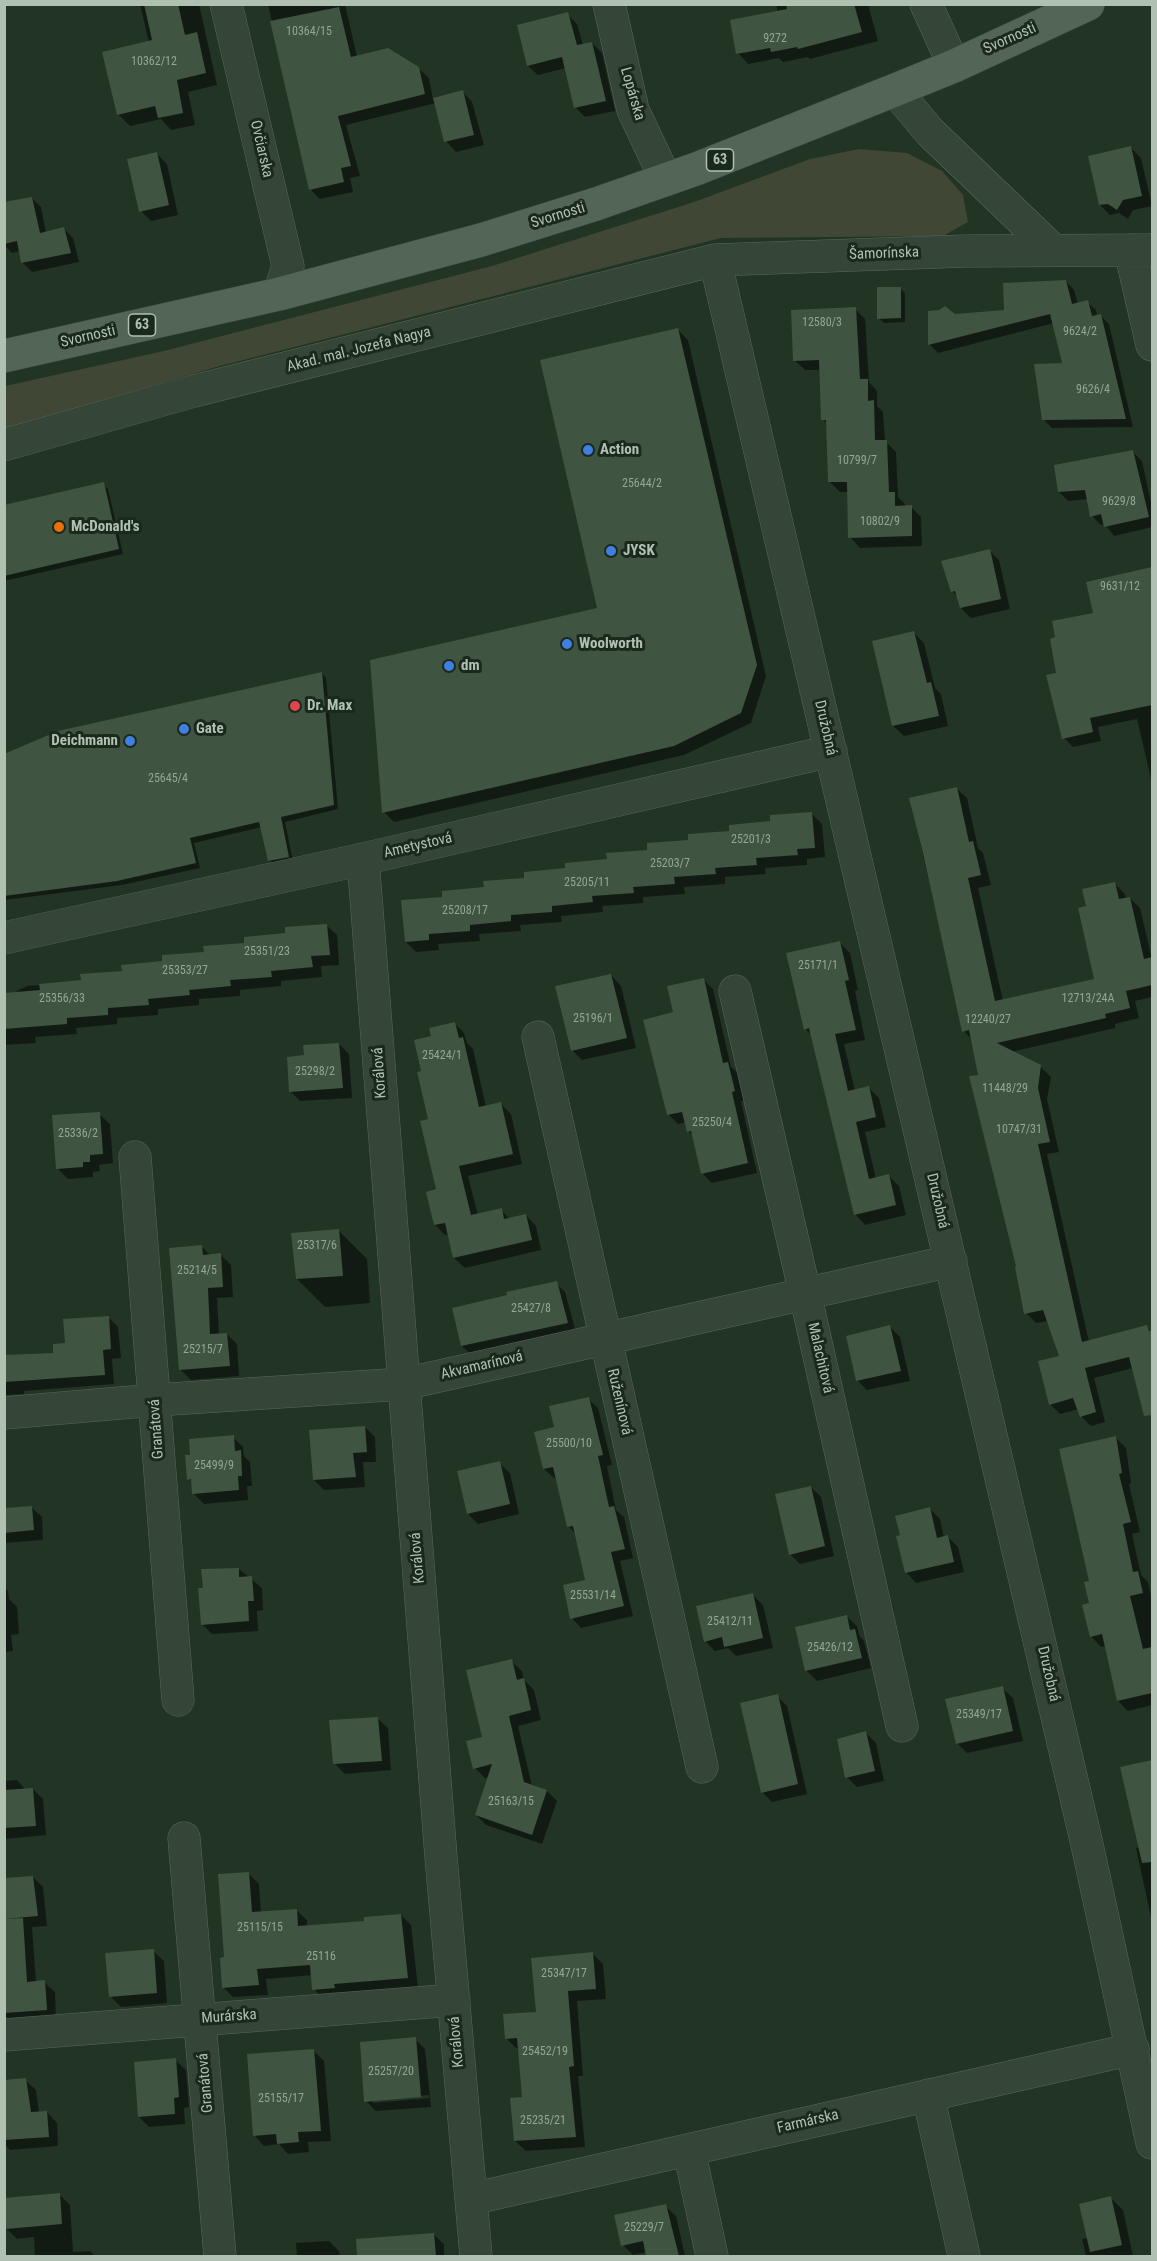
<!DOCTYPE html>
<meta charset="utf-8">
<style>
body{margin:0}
#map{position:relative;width:1157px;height:2261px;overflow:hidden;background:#223424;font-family:"Roboto Condensed",sans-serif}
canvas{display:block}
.frame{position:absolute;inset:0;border:6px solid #b0c1b2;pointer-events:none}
</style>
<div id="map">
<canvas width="1157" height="2261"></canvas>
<div class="frame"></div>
</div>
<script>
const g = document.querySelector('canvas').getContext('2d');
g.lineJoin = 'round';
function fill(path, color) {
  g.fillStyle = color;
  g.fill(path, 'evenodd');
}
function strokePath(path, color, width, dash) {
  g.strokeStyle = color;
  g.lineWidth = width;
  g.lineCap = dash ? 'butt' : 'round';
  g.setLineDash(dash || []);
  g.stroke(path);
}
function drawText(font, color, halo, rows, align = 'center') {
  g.font = font + ' "Roboto Condensed",sans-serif';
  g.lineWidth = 6;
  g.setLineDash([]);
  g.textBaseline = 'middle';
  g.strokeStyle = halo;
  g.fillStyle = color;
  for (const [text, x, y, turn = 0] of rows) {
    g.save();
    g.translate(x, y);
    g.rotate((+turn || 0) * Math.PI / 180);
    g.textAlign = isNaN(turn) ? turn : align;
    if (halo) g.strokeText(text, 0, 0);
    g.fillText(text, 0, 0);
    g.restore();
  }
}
fill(new Path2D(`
 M859,149L907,153L942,171L963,195L968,222L943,236L721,238L216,367L5,429V386L164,351L492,266L694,202L810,159Z`), '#404734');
fill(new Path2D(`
 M140,4H199L217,85L188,92L195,125L171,130L161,119L130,126L118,114L149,43Z
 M268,4H345L357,57L418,68L429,78L433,99L462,91L472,102L484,145L456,152L446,141L436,103L346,125L360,176L350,178L353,192L320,199L310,189Z
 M776,4H868L878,41L810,59L808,57L783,62L779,58L748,64L738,53L778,13Z
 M567,14L577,24L583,45L592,43L602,53L615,111L585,117L575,107L566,68L538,75L528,66Z
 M1131,148L1141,158L1152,206L1133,210L1128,219L1119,213L1110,215L1100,205Z
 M157,154L167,164L178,215L151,221L141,211Z
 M32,198L41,207L46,233L64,229L73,238L79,262L32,272L23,263L20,251L12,253L4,245V204Z
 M1066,281L1074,290L1078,304L1087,302L1096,310L1097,316L1100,315L1109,324L1133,427L1052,428L1044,420L1064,364L1054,323L938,353L930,345L929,312L955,315L1006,312Z
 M900,288L905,293V322L884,323L879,318Z
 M855,309L865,319L869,382L877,391V406L883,412L885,441L896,452L898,497L905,504V507H911L921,517L922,546L860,548L850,537L849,492H840L830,482L827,424L823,419L821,370H805L794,360Z
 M678,330L688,340L766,676L751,723L684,755L394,822L384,812L599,609Z
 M1133,452L1142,461L1152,507V527L1114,536L1105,524L1101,525L1092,516L1088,499L1068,501L1059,492Z
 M103,484L108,489L123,554L4,581V507Z
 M989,550L999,560L1010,609L971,618L961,608L958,597L952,591Z
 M1152,568V783L1137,719L1098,727L1101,741L1073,747L1064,738L1058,674L1095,614L1088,583Z
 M914,633L924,643L935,688L941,694L948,726L904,736L893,726L874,642Z
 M322,673L326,678L338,809L285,822L293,861L275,865L270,861L262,827L194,843L200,868L122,885L4,900V756Z
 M956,788L967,798L978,848L983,853L991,885L978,888L1003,1001L1096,980L1088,908L1115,884L1125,894L1126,899L1130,898L1140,908L1152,959V997L1135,1001L1139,1018L1115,1024V1028L1011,1052L1041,1067L1051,1077L1047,1099L1059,1152L1047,1154L1089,1342L1147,1327L1152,1332V1399L1149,1400L1133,1368L1094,1378L1105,1422L1091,1426L1081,1416L1079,1409L1060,1414L1050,1404L1060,1357L1048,1321L1036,1323L1026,1313L972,1040L964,1031L910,799Z
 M811,813L822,824L825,857L807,859V865L765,868L766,874L725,877V884L684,887L685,894L643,897V903L602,906L603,912L561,916L562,922L520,925L521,931L479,934L480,941L438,944L439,950L416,952L406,942L444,898Z
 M326,925L337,935L339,965L321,966L322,977L281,981V986L240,990V996L199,999V1005L158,1009V1015L117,1018V1024L76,1028L77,1034L35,1037L36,1043L4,1045V994L13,993L27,986L82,982Z
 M840,943L850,953L858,990L855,991L865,1040L844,1044L855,1091L869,1088L879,1098L886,1127L865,1132L876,1179L889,1176L899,1186L906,1215L865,1225L855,1214L813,1036L805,1029Z
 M611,975L621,986L636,1048L582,1060L572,1050Z
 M703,979L713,989L731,1067L738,1073L744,1101H741L757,1173L712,1183L702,1173L694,1137L688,1131L686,1122L678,1124L668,1114L675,1013Z
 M454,1023L464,1033L467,1043L473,1049L486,1107L501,1104L511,1114L522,1164L468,1176L478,1215L501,1210L510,1219L526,1215L536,1226L541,1250L465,1268L454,1258L449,1234L445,1235L435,1225L438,1191L423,1072L433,1037Z
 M339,1044L349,1054L352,1098L300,1101L290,1091L306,1057Z
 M99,1114L110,1124L113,1163L99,1165L100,1171L93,1172V1177L68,1179L58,1169Z
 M339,1231L367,1259L370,1303L325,1307L297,1279Z
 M202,1247L211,1256L221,1255L231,1265L233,1297L217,1298L219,1335L227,1334L237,1344L239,1376L191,1380L180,1369Z
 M556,1283L565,1292L576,1332L471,1355L462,1346Z
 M108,1317L118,1327L121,1358L112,1359L114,1384L24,1391V1394L4,1395V1357L55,1354Z
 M890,1327L900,1337L910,1381L867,1390L857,1380Z
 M588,1399L598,1408L612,1465L607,1466L616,1510L624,1517L633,1558L620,1561L633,1616L581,1628L572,1618L587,1581L576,1534L568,1526L557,1478H554L544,1469L556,1428Z
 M365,1427L375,1437L376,1462H363L365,1487L324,1490L314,1480Z
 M233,1437L243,1447L244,1456L250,1462L252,1486H247L248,1500L204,1504L194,1494L193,1483L189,1479Z
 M1116,1438L1126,1448L1131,1483L1129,1484L1140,1532L1132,1534L1141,1575L1148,1582L1152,1601V1705L1128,1711L1118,1701L1106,1646L1101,1647L1091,1636V1582Z
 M499,1463L510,1473L519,1514L478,1524L468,1514Z
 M811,1487L821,1497L834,1556L800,1564L790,1554Z
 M31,1507L42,1517L43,1540L4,1543V1509Z
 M930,1509L940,1519L944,1538L948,1537L958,1547L964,1572L916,1583L906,1572L902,1536Z
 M239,1569L262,1588L263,1610L257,1611L258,1631L212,1634L202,1624L204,1589Z
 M4,1587L8,1591L9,1599L17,1607L19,1634L11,1635L13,1651L4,1652Z
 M753,1595L763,1605L773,1648L736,1656L728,1648L715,1651L705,1641Z
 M846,1616L857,1626L859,1635L864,1641L871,1668L817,1681L806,1670Z
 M511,1661L522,1671L524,1680L534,1690L541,1720L518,1726L532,1786L547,1791L557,1801L542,1844L486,1825L476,1815L489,1777L485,1778L475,1768Z
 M1002,1688L1013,1698L1023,1741L967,1753L957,1743Z
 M777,1696L787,1706L807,1794L772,1802L762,1792Z
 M377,1718L388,1728L391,1770L345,1774L335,1764Z
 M866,1733L876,1743L884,1781L857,1787L847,1777Z
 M1152,1762V1922L1136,1848L1140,1847L1122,1768Z
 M17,1780L26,1790L33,1789L43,1799L46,1835L4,1839V1781Z
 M249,1874L259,1884L261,1913L296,1910L307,1920V1927L365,1922L401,1915L411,1925L418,1988L324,2000L314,1989L313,1975L266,1979L268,1995L233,1997L223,1987L226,1959Z
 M33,1877L43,1887L47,1926L32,1927L36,1983L44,1982L55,1992L56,2019L12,2023L4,2015V1879Z
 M153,1951L164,1961L167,2003L121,2007L110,1996Z
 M593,1954L603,1964L606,1999L577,2001L583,2076H578L585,2147L526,2151L515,2141L523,2098L519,2048H516L506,2038L538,2013Z
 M415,2039L425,2049L431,2107L376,2111L366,2101ZM429,2095V2098L373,2103V2100Z
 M314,2051L324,2061L331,2141L308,2142L309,2152L288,2154L279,2144L264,2146L254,2135Z
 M175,2060L186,2070L189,2107L184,2108L185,2124L149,2127L139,2117Z
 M25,2080L36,2090L39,2113L47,2112L57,2123L58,2146L10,2150L4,2144V2082Z
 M60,2195L70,2205L73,2252L90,2251L95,2256H35L34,2237L17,2239L7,2229Z
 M1111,2198L1123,2210L1133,2256H1086L1082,2239L1088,2238Z
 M665,2206L676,2216L685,2256H648L647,2252L633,2255L623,2245Z
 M433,2234L444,2244V2256H384L382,2238Z
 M329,2241L339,2251L340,2256H297L296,2243Z`), '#0007');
fill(new Path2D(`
 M144,4H178L185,35L197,32L206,73L177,80L183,113L158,118L155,106L117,115L102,52L152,40Z
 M786,4H854L862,32L798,49L797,47L771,52L770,48L736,54L730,20L787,9Z
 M339,7L351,57L388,48L419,67L425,94L338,116L351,166L341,168L344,182L309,190L270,21Z
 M568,12L577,45L592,42L606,101L574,108L562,57L527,66L517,25Z
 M463,90L474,135L444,142L433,98Z
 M1131,146L1142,196L1123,200L1117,210L1108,204L1099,205L1088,156Z
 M157,152L169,205L139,212L127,159Z
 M32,197L40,233L64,227L71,253L21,263L17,241L4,244V202Z
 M1066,280L1072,304L1088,300L1092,316L1101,314L1126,419L1042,420L1034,364L1062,363L1050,314L928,345V311L939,310L945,306L955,314L1004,310L1003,283Z
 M877,287H901V318L877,319Z
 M856,307L860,379H868V401L874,400L875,440H887L889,492H895V506L912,505V536L848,538L847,482H828L826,420H821L819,360L793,361L791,310Z
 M678,328L757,665L741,713L674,746L382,813L370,660L597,608L540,360Z
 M1133,450L1149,517L1104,527L1101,514L1090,517L1085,490L1058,492L1054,465Z
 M104,482L119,549L4,576V505Z
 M990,549L1001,599L960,608L955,591L951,592L941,561Z
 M1152,567V705L1090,718L1093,732L1062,739L1046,675L1056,673L1050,639L1055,637L1052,621L1093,613L1086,582Z
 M914,631L927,683L931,682L939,716L892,726L872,641Z
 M322,672L334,805L281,817L289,857L268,861L259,822L190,838L196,863L117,881L4,896V754L58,731Z
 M957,787L969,842L973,841L981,875L968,878L995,1001L1094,979L1078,908L1086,906L1082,889L1115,882L1119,899L1130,897L1144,959L1152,957V985L1126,991L1130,1008L1105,1014L1106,1018L997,1043L1041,1065L1038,1088L1050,1142L1038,1144L1082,1342L1147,1325L1149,1331L1152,1330V1415L1144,1416L1129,1357L1085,1368L1096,1412L1080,1417L1073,1398L1049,1405L1038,1361L1059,1356L1043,1310L1024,1314L1015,1267L1016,1266L969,1076L978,1075L969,1030L962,1032L923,853L909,798Z
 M812,812L815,848L797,849L798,855L756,858L757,865L715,868L716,874L674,877L675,884L633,887L634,893L592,896L593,902L552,906V912L511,915V921L470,925V931L429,934V940L405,942L401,900L442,897V891L484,887L483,881L524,878V872L565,868V863L607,859L606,853L647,850V843L688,840V834L729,831V825L770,821V815Z
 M327,924L330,955L311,956L313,967L271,971L272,977L230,980L231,986L189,990L190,995L148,999L149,1005L108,1008V1015L67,1018V1024L4,1029V993L40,990L39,984L81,980L80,974L122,971L121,965L162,961V955L204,952L203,946L244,943V937L285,933V927Z
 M840,941L849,980L845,981L856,1030L835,1034L848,1091L869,1086L876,1117L856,1122L869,1179L889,1174L896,1205L854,1215L809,1028L804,1030L786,953Z
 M611,974L627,1038L571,1051L555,986Z
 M704,978L723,1063L728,1062L735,1091L732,1092L748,1163L701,1174L691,1131L687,1132L682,1112L667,1115L643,1020L673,1012L667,986Z
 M455,1022L459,1038L463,1037L479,1107L501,1102L513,1154L459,1166L471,1215L502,1208L504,1219L526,1214L532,1240L453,1258L445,1223L434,1225L426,1192L436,1189L420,1121L428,1119L417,1072L421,1071L414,1040L431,1036L429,1028Z
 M339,1043L343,1088L289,1092L287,1057L304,1055L303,1045Z
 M100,1112L103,1154L90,1155V1162H83V1167L56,1169L52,1115Z
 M339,1229L343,1276L296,1279L291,1233Z
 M202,1245L203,1255L221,1253L223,1287L208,1288L210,1334L227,1333L230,1366L179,1370L169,1248Z
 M557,1281L568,1323L461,1346L452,1308L507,1295L506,1292Z
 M109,1316L111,1349L103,1350L105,1375L4,1382V1355L53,1353V1344L65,1343L63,1319Z
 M890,1325L901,1371L856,1381L846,1336Z
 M589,1397L603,1455L598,1456L609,1507L614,1506L625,1549L611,1552L624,1606L570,1619L563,1585L585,1580L573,1526L567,1527L553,1467L543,1469L534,1432L554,1427L549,1406Z
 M365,1426L367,1452L353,1453L356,1477L313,1480L309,1430Z
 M234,1435L235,1451L241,1450L242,1476H238L239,1490L192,1494L191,1479L187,1480L185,1455H190L189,1439Z
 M1116,1436L1122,1473L1119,1474L1131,1522L1123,1524L1133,1572L1138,1571L1143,1593L1130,1596L1143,1649L1152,1647V1693L1117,1701L1102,1634L1090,1637L1082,1605L1089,1603L1084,1582L1089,1581L1059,1449Z
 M500,1461L510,1504L467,1514L457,1471Z
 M811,1486L825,1546L789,1555L775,1494Z
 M32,1506L34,1530L4,1533V1508Z
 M930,1507L937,1538L948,1535L954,1562L905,1573L896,1536L900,1535L895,1516Z
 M239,1568V1577L252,1576L254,1601H248L249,1621L201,1625L198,1588H203L201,1569Z
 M753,1593L763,1638L724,1647L722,1637L704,1642L696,1606Z
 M847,1615L850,1630L855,1629L862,1658L805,1671L795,1627Z
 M512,1659L517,1680L524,1678L531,1710L509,1716L524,1782L547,1790L532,1835L475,1815L492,1764L473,1769L466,1741L482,1737L466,1670Z
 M1003,1686L1013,1731L956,1744L945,1699Z
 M778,1694L798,1784L761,1793L740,1703Z
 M378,1717L382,1761L333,1764L329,1720Z
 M866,1731L875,1771L845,1778L837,1739Z
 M1152,1760V1862L1142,1863L1120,1767Z
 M33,1788L36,1826L4,1828V1790Z
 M249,1872L252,1912L297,1909L298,1926L364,1921V1917L401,1914L408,1978L334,1984L335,1988L312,1990L310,1965L257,1969L259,1985L222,1988L220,1958L224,1957L218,1874Z
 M33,1876L38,1916L4,1919V1878Z
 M23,1918L27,1982L45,1980L47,2010L4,2013V1919Z
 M154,1949L157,1993L109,1997L105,1953Z
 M593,1952L596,1989L568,1991L574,2066L569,2067L576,2137L514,2141L510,2098L522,2097L517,2038L505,2039L503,2014L536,2012L531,1958Z
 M416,2037L421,2097L364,2102L360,2042Z
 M314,2049L321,2131L298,2132L299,2142L277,2144L276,2134L253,2136L247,2054Z
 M176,2058L179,2097L174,2098L175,2114L138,2117L134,2062Z
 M26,2078L31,2112L47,2111L49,2137L4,2140V2080Z
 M60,2193L62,2224L6,2229L4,2198Z
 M1111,2196L1122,2245L1090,2252L1079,2204Z
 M666,2204L679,2256H646L643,2241L621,2246L614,2215Z
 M434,2233L436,2256H357L356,2239Z`), '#3f5441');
const minor = new Path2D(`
 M226,4L288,266L279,294
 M609,4L633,110L666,180
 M926,4L954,66
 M895,90L930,132L1053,250
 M1130,250L1152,345
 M715,260L1086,1840L1152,2143
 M4,445L194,391L715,260L966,251L1152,250
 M363,859L441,1857L476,2256
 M4,938L363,859L831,751
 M735,991L802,1280L902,1726
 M538,1037L702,1767
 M135,1157L178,1700
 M4,1413L155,1400L404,1384L951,1261
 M184,1838L220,2256
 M4,2035L454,2000
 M928,2095L964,2256
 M689,2150L712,2256
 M471,2199L1133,2049`);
const primary = new Path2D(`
 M4,356L279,294L481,240L596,204L696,169L895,90L954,66L1088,4`);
strokePath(minor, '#59685a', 33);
strokePath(primary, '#3f4e40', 34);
strokePath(minor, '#354537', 32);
strokePath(primary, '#536555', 33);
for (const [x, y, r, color] of [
 [588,450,6,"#3f7fe0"],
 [59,527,6,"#e8710a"],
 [611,551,6,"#3f7fe0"],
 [567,644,6,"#3f7fe0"],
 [449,666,6,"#3f7fe0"],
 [295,706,6,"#e0444e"],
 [184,729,6,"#3f7fe0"],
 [130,741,6,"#3f7fe0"]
]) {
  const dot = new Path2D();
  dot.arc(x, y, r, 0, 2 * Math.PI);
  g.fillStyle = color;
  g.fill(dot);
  strokePath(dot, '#1b291c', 2);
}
drawText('12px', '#94a696', null, [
 ["10364/15",309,32],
 ["9272",775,39],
 ["10362/12",154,62],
 ["12580/3",822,323],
 ["9624/2",1080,332],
 ["9626/4",1093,390],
 ["10799/7",857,461],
 ["25644/2",642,484],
 ["9629/8",1119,502],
 ["10802/9",880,522],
 ["9631/12",1120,587],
 ["25645/4",168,779],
 ["25201/3",751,840],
 ["25203/7",670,864],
 ["25205/11",587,883],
 ["25208/17",465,911],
 ["25351/23",267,952],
 ["25171/1",818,966],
 ["25353/27",185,971],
 ["25356/33",62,999],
 ["12713/24A",1088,999],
 ["25196/1",593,1019],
 ["12240/27",988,1020],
 ["25424/1",442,1056],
 ["25298/2",315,1072],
 ["11448/29",1005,1089],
 ["25250/4",712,1123],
 ["10747/31",1019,1130],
 ["25336/2",78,1134],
 ["25317/6",317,1246],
 ["25214/5",197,1271],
 ["25427/8",531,1309],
 ["25215/7",203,1350],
 ["25500/10",569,1444],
 ["25499/9",214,1466],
 ["25531/14",593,1596],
 ["25412/11",730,1622],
 ["25426/12",830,1648],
 ["25349/17",979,1715],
 ["25163/15",511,1802],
 ["25115/15",260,1928],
 ["25116",321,1957],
 ["25347/17",564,1974],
 ["25452/19",545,2052],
 ["25257/20",391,2072],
 ["25155/17",281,2099],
 ["25235/21",543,2121],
 ["25229/7",644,2228]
]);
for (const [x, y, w] of [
 [720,160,27],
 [142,325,27]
]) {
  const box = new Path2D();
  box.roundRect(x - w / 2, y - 11, w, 22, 4.5);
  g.fillStyle = '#1b291c';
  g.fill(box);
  strokePath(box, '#b0c1b2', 1.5);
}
drawText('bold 14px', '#b0c1b2', null, [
 ["63",720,160],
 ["63",142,325]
]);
drawText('15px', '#b0c1b2', '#1b291c', [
 ["Svornosti",1010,39,-24],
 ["Lopárska",632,94,74],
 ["Ovčiarska",261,149,77],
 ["Svornosti",558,216,-17],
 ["Šamorínska",884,254,-2],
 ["Svornosti",88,337,-13],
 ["Akad. mal. Jozefa Nagya",359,350,-14],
 ["Družobná",825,728,77],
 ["Ametystová",418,846,-13],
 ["Korálová",380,1073,-94],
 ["Družobná",937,1201,77],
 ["Malachitová",820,1358,77],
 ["Akvamarínová",482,1366,-13],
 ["Ruženínová",619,1402,77],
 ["Granátová",157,1429,-94],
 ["Korálová",418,1558,-95],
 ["Družobná",1048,1674,77],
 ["Murárska",229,2017,-4],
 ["Korálová",457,2042,-95],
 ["Granátová",206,2083,-95],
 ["Farmárska",808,2122,-13]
]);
drawText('bold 15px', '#b0c1b2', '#1b291c', [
 ["Action",600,450],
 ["McDonald's",71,527],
 ["JYSK",623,551],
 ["Woolworth",579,644],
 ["dm",461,666],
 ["Dr. Max",307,706],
 ["Gate",196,729],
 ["Deichmann",118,741,"right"]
], 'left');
</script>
